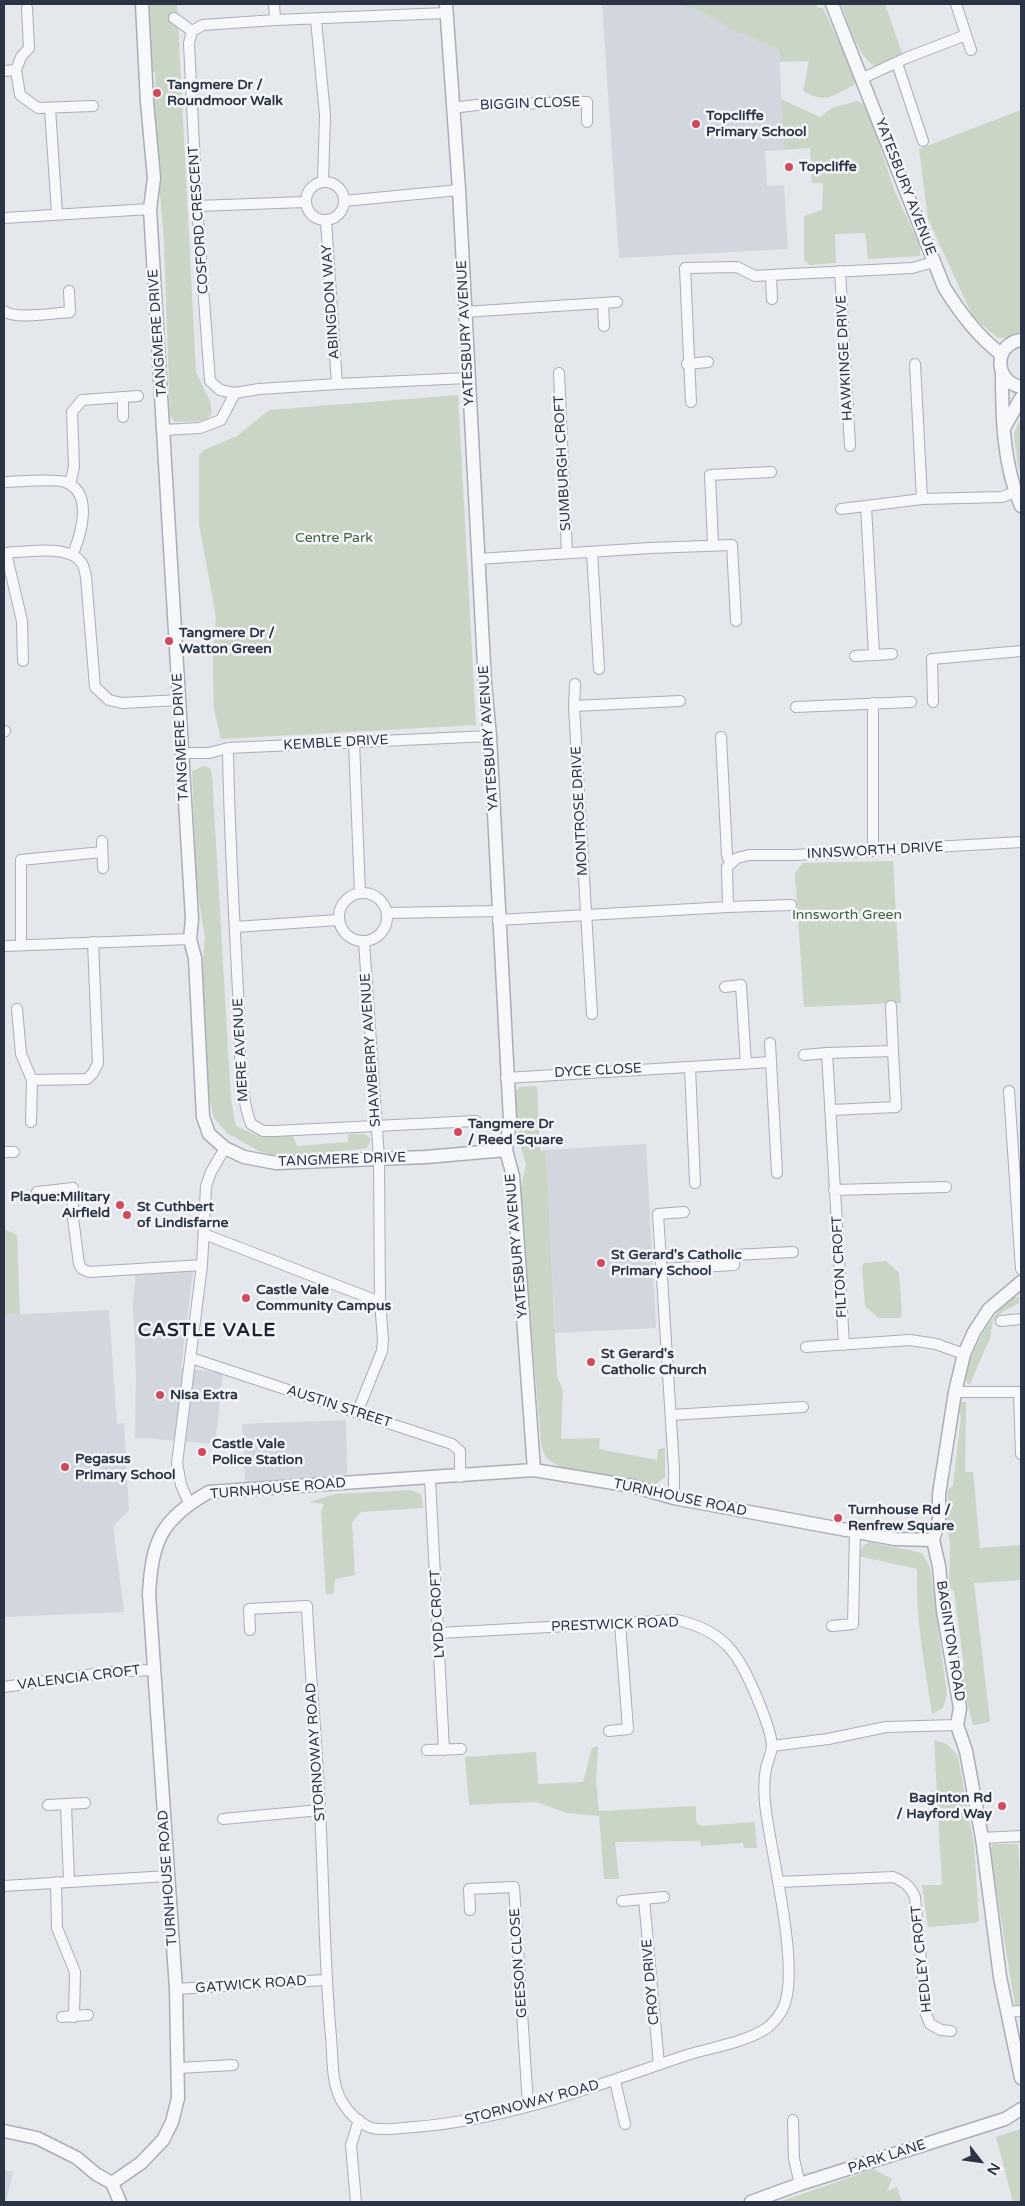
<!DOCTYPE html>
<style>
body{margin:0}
#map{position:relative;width:1025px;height:2206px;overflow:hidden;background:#e4e7ec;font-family:"Varela Round",sans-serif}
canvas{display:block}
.frame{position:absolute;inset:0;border:5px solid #2b3445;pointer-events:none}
.north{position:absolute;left:955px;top:2136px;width:50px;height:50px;-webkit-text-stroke:4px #f4f6f9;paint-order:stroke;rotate:120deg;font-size:14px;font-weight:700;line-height:20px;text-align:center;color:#2b3445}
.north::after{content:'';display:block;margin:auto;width:18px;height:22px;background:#2b3445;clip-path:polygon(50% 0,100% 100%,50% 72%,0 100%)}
</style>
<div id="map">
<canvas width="1025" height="2206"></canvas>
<div class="frame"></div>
<div class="north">N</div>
</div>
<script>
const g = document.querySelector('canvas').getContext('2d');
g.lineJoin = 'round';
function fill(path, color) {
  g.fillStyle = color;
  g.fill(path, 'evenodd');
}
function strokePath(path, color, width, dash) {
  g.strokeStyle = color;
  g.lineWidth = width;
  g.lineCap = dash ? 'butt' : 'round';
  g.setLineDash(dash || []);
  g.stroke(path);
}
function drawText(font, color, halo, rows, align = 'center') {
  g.font = font + ' "Varela Round",sans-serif';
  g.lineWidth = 5;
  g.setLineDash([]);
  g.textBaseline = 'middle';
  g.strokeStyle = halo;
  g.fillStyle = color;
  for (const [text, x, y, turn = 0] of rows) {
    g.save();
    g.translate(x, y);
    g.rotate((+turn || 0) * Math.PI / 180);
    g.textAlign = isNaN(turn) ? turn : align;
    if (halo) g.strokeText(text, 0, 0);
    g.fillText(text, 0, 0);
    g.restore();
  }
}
fill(new Path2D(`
 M602,4H673L695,9L739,33L779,50L784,150L765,151L767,186L784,185L788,249L619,258Z
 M646,1144L656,1328L555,1333L546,1150Z
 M193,1271L181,1368L223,1373L215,1444L143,1438L135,1439L136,1375L133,1304L136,1274Z
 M109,1310L117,1424L124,1423L129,1510L113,1526L124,1612L4,1617V1315Z
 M346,1420L347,1474L245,1484L242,1424Z
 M4,2170L13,2172L6,2202H4Z`), '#d2d6de');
fill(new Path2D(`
 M148,4H177L196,372L210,401L212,413L206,421L175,422L170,416L164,242L152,97H156L155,72L151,71Z
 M673,4H815L818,8H823L856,78L854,85C831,96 827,104 803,91L809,61L780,62L779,50L739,33L695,9Z
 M841,4H885L902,53L876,66C858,60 848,20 841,4Z
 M781,99L820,117L832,108L857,101L866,105L895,192L920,246V256L868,259L865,233L835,234L836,263L810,265L804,260V216L822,210L823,183H812L810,148L784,150Z
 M1021,110V337L998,338L973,317L928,219L919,149Z
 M458,395L476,725L221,739L214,709L213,683V648L216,617L199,524V455L204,450L237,436L269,410Z
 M1021,417V475L1018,466L1014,434Z
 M204,766L210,768L212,775L231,1100L236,1126L261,1137L293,1136L297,1146L348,1142V1134H365L371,1139L367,1148L282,1158L259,1151L227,1133L214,1118L208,1093L201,978L205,938L197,890L192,771Z
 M893,861L901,1003L804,1007L795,873L803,863Z
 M537,1086L540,1151L546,1150L557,1377L563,1390L561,1439L600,1438L599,1449L657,1460L658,1449L665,1448V1477L655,1485L563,1469L546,1458L541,1445L520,1192L526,1165L518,1137L513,1095L519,1087Z
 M4,1229L17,1235L20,1314L4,1315Z
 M886,1261L899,1273L902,1315L900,1318H878L865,1306L862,1267L864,1263Z
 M1014,1296L1020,1298L1019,1303L1002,1312L993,1321L990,1338L970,1384L967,1383L965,1378V1373C976,1343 989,1317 1014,1296Z
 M961,1402H966L965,1472H973L980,1548L1021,1545V1580L974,1583L990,1722L973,1725L959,1671L964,1666L954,1591L949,1588L950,1540L946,1526L948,1489L953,1486L961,1416L958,1412Z
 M411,1490L422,1495L423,1508L361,1512L352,1522L355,1575L335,1579L333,1594H326L321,1512L324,1504L309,1502L335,1494Z
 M870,1542L922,1553L930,1567L947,1695L943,1708L932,1714C925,1667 915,1617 917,1569L858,1556L864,1545Z
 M934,1740L947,1744L958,1756L974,1844L979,1921L975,1923L928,1927L922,1885H942Z
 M598,1746L596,1781L599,1811L696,1806V1822L701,1826L755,1822L757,1848H744L743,1843L701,1846L700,1841L615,1842L619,1879H604L599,1816L567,1813L536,1802L469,1805L465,1757L536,1752L538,1784L583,1782L592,1748Z
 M993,1844H1018L1021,1894V2005L1015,2006L990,1850Z
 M1021,2129V2202H1013L996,2137Z
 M874,2169L892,2179L887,2191L897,2187L902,2202H779Z`), '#c9d6c5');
const minor = new Path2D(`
 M274,4L275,20
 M956,4L971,50
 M446,13L275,20L203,25L192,31L189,43L197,206L210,381L220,390L235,393L259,389L337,384L468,378
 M174,18L192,31
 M316,20L325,115L323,182
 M897,63L923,141
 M16,70L20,95L38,108L93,106
 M4,71L16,70L21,57L29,48L27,8
 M863,78L906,58L966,35
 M50,108L57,214
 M453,108L476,105L587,102V122
 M306 201a19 19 0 1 1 38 0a19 19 0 1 1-38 0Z
 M344,201L459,190
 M197,206L305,202
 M4,218L150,209
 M326,221L337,384
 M840,271L850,446
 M771,275L772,299
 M603,303L604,326
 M4,311C14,320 55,313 70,312L69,291
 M464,312L617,302
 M687,364L708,362
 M915,364L922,499
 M559,373L567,553
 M123,397V417
 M691,402L685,268L737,267L755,276L771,275L912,268L934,262
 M164,430L200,428L221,420L235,393
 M4,482C18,482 53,478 65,482C94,492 81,534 73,554
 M70,484L74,467L72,412L82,400L138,396
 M841,509L866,506
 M713,545L710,475L771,472
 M592,552L599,669
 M4,553C24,552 68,544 81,562C84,565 85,572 86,577L95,687L109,700L122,703L180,700
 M6,553L22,621L23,661
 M478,559L650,548L732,545L736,621
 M874,654L866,506L922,499L1002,497L1015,492
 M855,656L892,654
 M575,684L574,706L592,1014
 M933,702L932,659L1021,651
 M873,703V851
 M574,706L680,701
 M796,707L911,702
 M4,732L5,731
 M721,737L727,855L730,863
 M354,742L360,893
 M228,748C229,829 234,910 238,992C240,1030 238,1091 251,1124L263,1131H275L476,1121
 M182,753H209L228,748L490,736
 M102,841L103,868
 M339 917a24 24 0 1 1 48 0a24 24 0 1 1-48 0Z
 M728,907L791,905
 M387,913L498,911
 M498,920L728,907L727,867L737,858L749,855H795L1021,842
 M235,927L338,920
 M21,945V860L102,852
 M4,946L190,939
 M725,987L741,985L746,1064
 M891,1006L893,1051
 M17,1009L21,1054L32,1080L31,1122
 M770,1043L777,1173
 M804,1055L827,1053
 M690,1067L695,1183
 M506,1078L771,1062
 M32,1080L87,1079L93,1073L98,1063L93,942
 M1009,1091L1021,1269
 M831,1110L896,1107L893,1051L827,1053L844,1345
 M4,1152H14
 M834,1190L946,1187
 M37,1192L73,1188V1218L79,1264L82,1269L89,1272L202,1265
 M204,1234L380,1302
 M661,1269L734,1265V1255L793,1252
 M1001,1321L1021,1319
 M806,1347L910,1340L936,1344L964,1354
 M191,1358L452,1444L460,1451V1477
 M955,1392H1021
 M1019,1392L1021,1454
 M357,1413L382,1351L383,1339L380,1302L379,1158L364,942
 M671,1415L803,1407
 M430,1479L444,1750
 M674,1498V1469L658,1214L684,1212
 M189,1503L181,1485L177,1463L202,1265L206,1186L211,1172L225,1148
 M832,1626L853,1624L855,1531
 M250,1630L249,1609L307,1606C310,1674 317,1743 320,1811C324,1886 324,1962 331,2037C333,2057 331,2082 341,2100C347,2111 359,2124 372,2128C384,2131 401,2128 414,2127C508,2120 598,2085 687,2055C713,2047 744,2043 767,2028C772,2024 778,2017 781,2012C804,1977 769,1848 765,1803C764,1792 764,1778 766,1768C768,1761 771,1754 772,1747C772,1733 763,1713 758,1700C739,1655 726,1631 677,1620L439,1633
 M4,1687L108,1672L153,1670
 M609,1731L628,1729L620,1623
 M772,1746L828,1739L886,1727L957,1725
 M427,1750L461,1749
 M48,1805L85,1803
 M66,1805L69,1881
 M223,1819L320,1810
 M982,1838L1021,1836
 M56,1882L57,1928L75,1972L74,2017
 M779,1882L893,1877C905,1882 910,1886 915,1897L926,2014L930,2024L941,2030L951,2031
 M4,1886L168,1876
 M644,1899L659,2065
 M622,1901L664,1897
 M470,1910L469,1889L514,1887L528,2105
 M176,1989L325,1980
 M1007,2012L1021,2011
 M62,2017L88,2015
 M178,2068L233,2065
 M615,2081L625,2124
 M793,2120L794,2159L800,2184
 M356,2202L351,2145L359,2120`);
const tertiary = new Path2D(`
 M142,4L147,102L154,178L150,209L192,919L190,939L195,958L203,1117L209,1134L225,1148L244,1157L276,1163L426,1157L506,1150
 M446,4L459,190L485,684L490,736L510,1120L506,1150L513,1176L534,1470
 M832,4L944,287C960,313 977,336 1001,354
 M1021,340C993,344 994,382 1021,387
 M1002,373C1002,417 1003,465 1021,506
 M1004,428L1021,398
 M1021,1282L989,1309L974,1332L964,1354L955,1392L939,1494V1519L933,1540L939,1566L943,1611L960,1708L957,1725L966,1751L982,1838L1000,1977L1021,2078
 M4,2131L37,2138L77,2158L96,2174L112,2183L120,2202
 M112,2183L141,2163L163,2140L172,2122L178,2098L176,1989L149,1594C152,1541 161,1519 209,1492L534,1470L632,1486L674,1498L895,1539L933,1540
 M751,2202L800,2184L1005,2119L1021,2109`);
strokePath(minor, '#a9aeb7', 12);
strokePath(tertiary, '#a9aeb7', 15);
strokePath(minor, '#f7f8fa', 10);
strokePath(tertiary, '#f7f8fa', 12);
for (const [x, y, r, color] of [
 [157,93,5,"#d1495b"],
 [696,124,5,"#d1495b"],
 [789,167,5,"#d1495b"],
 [169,641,5,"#d1495b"],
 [458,1132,5,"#d1495b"],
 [120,1205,5,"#d1495b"],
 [127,1215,5,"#d1495b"],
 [601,1263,5,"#d1495b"],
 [246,1298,5,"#d1495b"],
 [591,1362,5,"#d1495b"],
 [160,1395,5,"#d1495b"],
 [202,1452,5,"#d1495b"],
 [65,1467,5,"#d1495b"],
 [838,1518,5,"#d1495b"],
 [1002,1806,5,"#d1495b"]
]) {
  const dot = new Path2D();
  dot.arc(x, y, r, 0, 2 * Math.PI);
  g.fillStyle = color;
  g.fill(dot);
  strokePath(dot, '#f4f6f9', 2);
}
drawText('bold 14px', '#2b3445', '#f4f6f9', [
 ["Tangmere Dr /",167,85],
 ["Roundmoor Walk",167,101],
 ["Topcliffe",706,116],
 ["Primary School",706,132],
 ["Topcliffe",799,167],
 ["Tangmere Dr /",179,633],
 ["Watton Green",179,649],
 ["Tangmere Dr",468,1124],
 ["/ Reed Square",468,1140],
 ["Plaque:Military",110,1197,"right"],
 ["Airfield",110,1213,"right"],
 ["St Cuthbert",137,1207],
 ["of Lindisfarne",137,1223],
 ["St Gerard's Catholic",611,1255],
 ["Primary School",611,1271],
 ["Castle Vale",256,1290],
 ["Community Campus",256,1306],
 ["St Gerard's",601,1354],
 ["Catholic Church",601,1370],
 ["Nisa Extra",170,1395],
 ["Castle Vale",212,1444],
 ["Police Station",212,1460],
 ["Pegasus",75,1459],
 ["Primary School",75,1475],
 ["Turnhouse Rd /",848,1510],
 ["Renfrew Square",848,1526],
 ["Baginton Rd",992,1798,"right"],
 ["/ Hayford Way",992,1814,"right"]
], 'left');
drawText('14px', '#2b3445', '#f4f6f9', [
 ["BIGGIN CLOSE",530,104,-2],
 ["YATESBURY AVENUE",905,187,69],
 ["COSFORD CRESCENT",199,220,-94],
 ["ABINGDON WAY",331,302,-94],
 ["TANGMERE DRIVE",158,333,-94],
 ["YATESBURY AVENUE",466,333,-93],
 ["HAWKINGE DRIVE",845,358,-93],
 ["SUMBURGH CROFT",563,463,-93],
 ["TANGMERE DRIVE",181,737,-93],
 ["YATESBURY AVENUE",489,738,-94],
 ["KEMBLE DRIVE",336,743,-3],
 ["MONTROSE DRIVE",580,811,-93],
 ["INNSWORTH DRIVE",875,851,-3],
 ["MERE AVENUE",241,1050,-93],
 ["SHAWBERRY AVENUE",371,1050,-94],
 ["DYCE CLOSE",598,1071,-3],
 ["TANGMERE DRIVE",342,1160,-2],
 ["YATESBURY AVENUE",517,1246,-95],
 ["FILTON CROFT",840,1267,-93],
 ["AUSTIN STREET",339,1407,18],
 ["TURNHOUSE ROAD",278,1489,-5],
 ["TURNHOUSE ROAD",680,1498,12],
 ["LYDD CROFT",438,1614,-93],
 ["PRESTWICK ROAD",615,1625,-2],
 ["BAGINTON ROAD",950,1641,81],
 ["VALENCIA CROFT",79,1678,-7],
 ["STORNOWAY ROAD",316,1752,-94],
 ["TURNHOUSE ROAD",168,1878,-94],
 ["HEDLEY CROFT",922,1959,-96],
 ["GEESON CLOSE",519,1963,-94],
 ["CROY DRIVE",651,1982,-95],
 ["GATWICK ROAD",251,1985,-4],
 ["STORNOWAY ROAD",532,2103,-15],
 ["PARK LANE",887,2157,-18]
]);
drawText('14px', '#3f6138', '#f4f6f9', [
 ["Centre Park",334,538],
 ["Innsworth Green",847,915]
]);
g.letterSpacing = '1px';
drawText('bold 19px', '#1d2536', '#f4f6f9', [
 ["CASTLE VALE",207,1331]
]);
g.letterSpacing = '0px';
</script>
